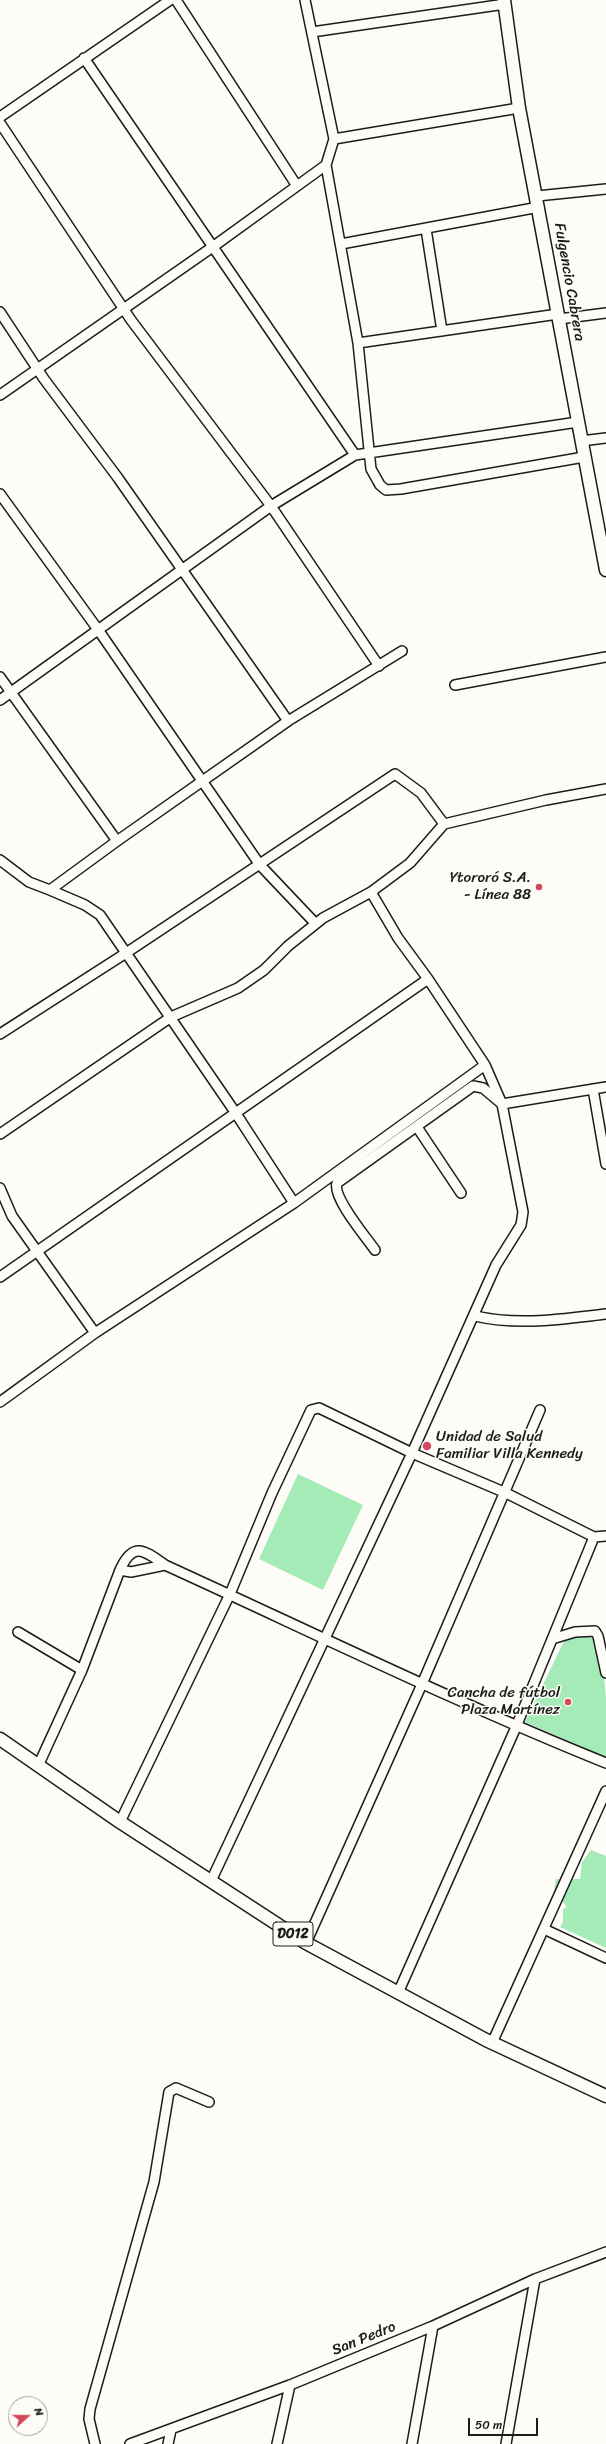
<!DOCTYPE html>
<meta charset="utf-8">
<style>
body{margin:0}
#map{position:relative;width:606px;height:2444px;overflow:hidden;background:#fdfcf7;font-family:Sriracha,sans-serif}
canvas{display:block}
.north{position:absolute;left:8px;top:2396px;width:40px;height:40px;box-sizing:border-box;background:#fdfcf7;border:1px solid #a3a29f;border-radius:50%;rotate:69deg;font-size:11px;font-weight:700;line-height:16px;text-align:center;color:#1c1c1c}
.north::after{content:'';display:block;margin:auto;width:14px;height:18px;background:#d1495b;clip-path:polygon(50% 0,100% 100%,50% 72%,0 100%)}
.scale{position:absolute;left:468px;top:2418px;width:70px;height:18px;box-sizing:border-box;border:2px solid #1c1c1c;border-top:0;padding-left:5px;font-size:12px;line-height:14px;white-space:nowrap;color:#1c1c1c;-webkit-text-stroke:3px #fdfcf7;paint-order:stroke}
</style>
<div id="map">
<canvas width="606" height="2444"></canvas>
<div class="north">N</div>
<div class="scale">50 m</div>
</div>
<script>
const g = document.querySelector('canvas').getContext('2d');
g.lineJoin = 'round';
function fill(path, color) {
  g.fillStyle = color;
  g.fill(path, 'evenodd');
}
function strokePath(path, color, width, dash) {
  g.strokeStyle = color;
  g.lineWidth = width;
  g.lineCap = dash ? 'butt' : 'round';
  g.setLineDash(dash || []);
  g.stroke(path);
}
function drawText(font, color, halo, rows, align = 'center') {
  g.font = font + ' Sriracha,sans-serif';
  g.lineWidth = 3;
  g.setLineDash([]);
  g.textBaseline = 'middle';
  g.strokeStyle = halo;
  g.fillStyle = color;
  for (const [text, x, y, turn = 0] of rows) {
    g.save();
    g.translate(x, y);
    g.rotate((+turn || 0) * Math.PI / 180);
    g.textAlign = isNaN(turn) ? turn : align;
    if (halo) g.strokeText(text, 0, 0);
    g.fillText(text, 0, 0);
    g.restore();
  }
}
fill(new Path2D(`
 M298,1474L363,1505L323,1590L259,1559Z
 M578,1635L593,1637L604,1677L606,1698V1757L525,1722L565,1639Z
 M591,1850L606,1856V1948L560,1927L563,1922V1909L567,1907L554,1892L556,1879H580L582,1862Z`), '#a5ebb7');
const minor = new Path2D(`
 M176,0L297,186
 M312,32L505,4
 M84,58L355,455
 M0,117L170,0
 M0,123L131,320L271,506L379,666
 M334,139L519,108
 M326,165L358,343L371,469L380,485L386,490L401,489L584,457
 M537,196L606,189
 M426,229L442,331
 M341,244L539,207
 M0,312L44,379L118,478L288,721
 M559,319L606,313
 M358,343L558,314
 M0,395L214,246L326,165L334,139L305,0
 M581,441L606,438
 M0,494L99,631L260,865L315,923
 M0,677L117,841
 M455,685L606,657
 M0,700L271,506L355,455L578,422
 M0,860L29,882L50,890L117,841L288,721L402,651
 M50,890L85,905L100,915L235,1112L294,1203
 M428,979L398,938L371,892L410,863L444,824
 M0,1034L126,953L395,774L421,793L444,824L546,800L606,789
 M593,1089L606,1164
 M417,1127L461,1193
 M0,1134L171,1017L238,988L264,970L288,946L323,918L371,892
 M0,1188L12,1216L95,1333
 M375,1250C366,1237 332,1197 337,1183L473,1086L483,1088L502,1104L606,1087
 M0,1277L428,979L485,1065L502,1104L523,1212L521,1225L496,1265L412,1453L211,1881
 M475,1316C519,1326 562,1319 606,1314
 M0,1402L95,1333L294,1203L485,1065
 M594,1537L606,1536
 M120,1570L131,1572L165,1565
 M18,1632L82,1670
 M552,1639L575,1632L595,1631L598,1636L606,1673
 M38,1766L82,1670L120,1570C133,1541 144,1550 165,1565C312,1632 457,1703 606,1763
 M120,1822L230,1594L272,1493L311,1410L319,1408L412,1453L506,1493L594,1537L516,1727L398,1993
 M544,1929L606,1958
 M306,1943L422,1684L540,1410
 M492,2043L606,1791
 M95,2444L89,2419L90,2409L154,2182L169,2092L176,2088L209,2102
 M130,2444L290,2385L433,2326L535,2279L606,2252
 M168,2444L171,2430
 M277,2444L290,2385
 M412,2444L433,2326
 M506,2444L535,2279`);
const major = new Path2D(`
 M504,0L519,108L606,570
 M0,1739L120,1822L306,1943L486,2040L606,2096`);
strokePath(minor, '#1c1c1c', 12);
strokePath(major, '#1c1c1c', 15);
strokePath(minor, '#fdfcf7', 9);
strokePath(major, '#fdfcf7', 12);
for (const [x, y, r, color] of [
 [539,887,4,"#d1495b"],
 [427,1446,5,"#d1495b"],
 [568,1702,4,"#d1495b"]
]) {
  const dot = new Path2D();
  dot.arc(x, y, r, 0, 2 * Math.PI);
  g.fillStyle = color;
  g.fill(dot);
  strokePath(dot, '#fdfcf7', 1.5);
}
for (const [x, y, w] of [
 [293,1934,40]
]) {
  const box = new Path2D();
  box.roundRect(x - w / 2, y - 12, w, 24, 3);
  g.fillStyle = '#fdfcf7';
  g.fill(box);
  strokePath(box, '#1c1c1c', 1);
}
drawText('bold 14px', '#1c1c1c', null, [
 ["D012",293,1934]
]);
drawText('15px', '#1c1c1c', '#fdfcf7', [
 ["Fulgencio Cabrera",569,282,80],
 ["San Pedro",364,2339,-22]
]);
drawText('15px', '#1c1c1c', '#fdfcf7', [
 ["Ytororó S.A.",531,878],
 ["- Línea 88",531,895],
 ["Unidad de Salud",436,1437,"left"],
 ["Familiar Villa Kennedy",436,1454,"left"],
 ["Cancha de fútbol",560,1693],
 ["Plaza Martínez",560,1710]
], 'right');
</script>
